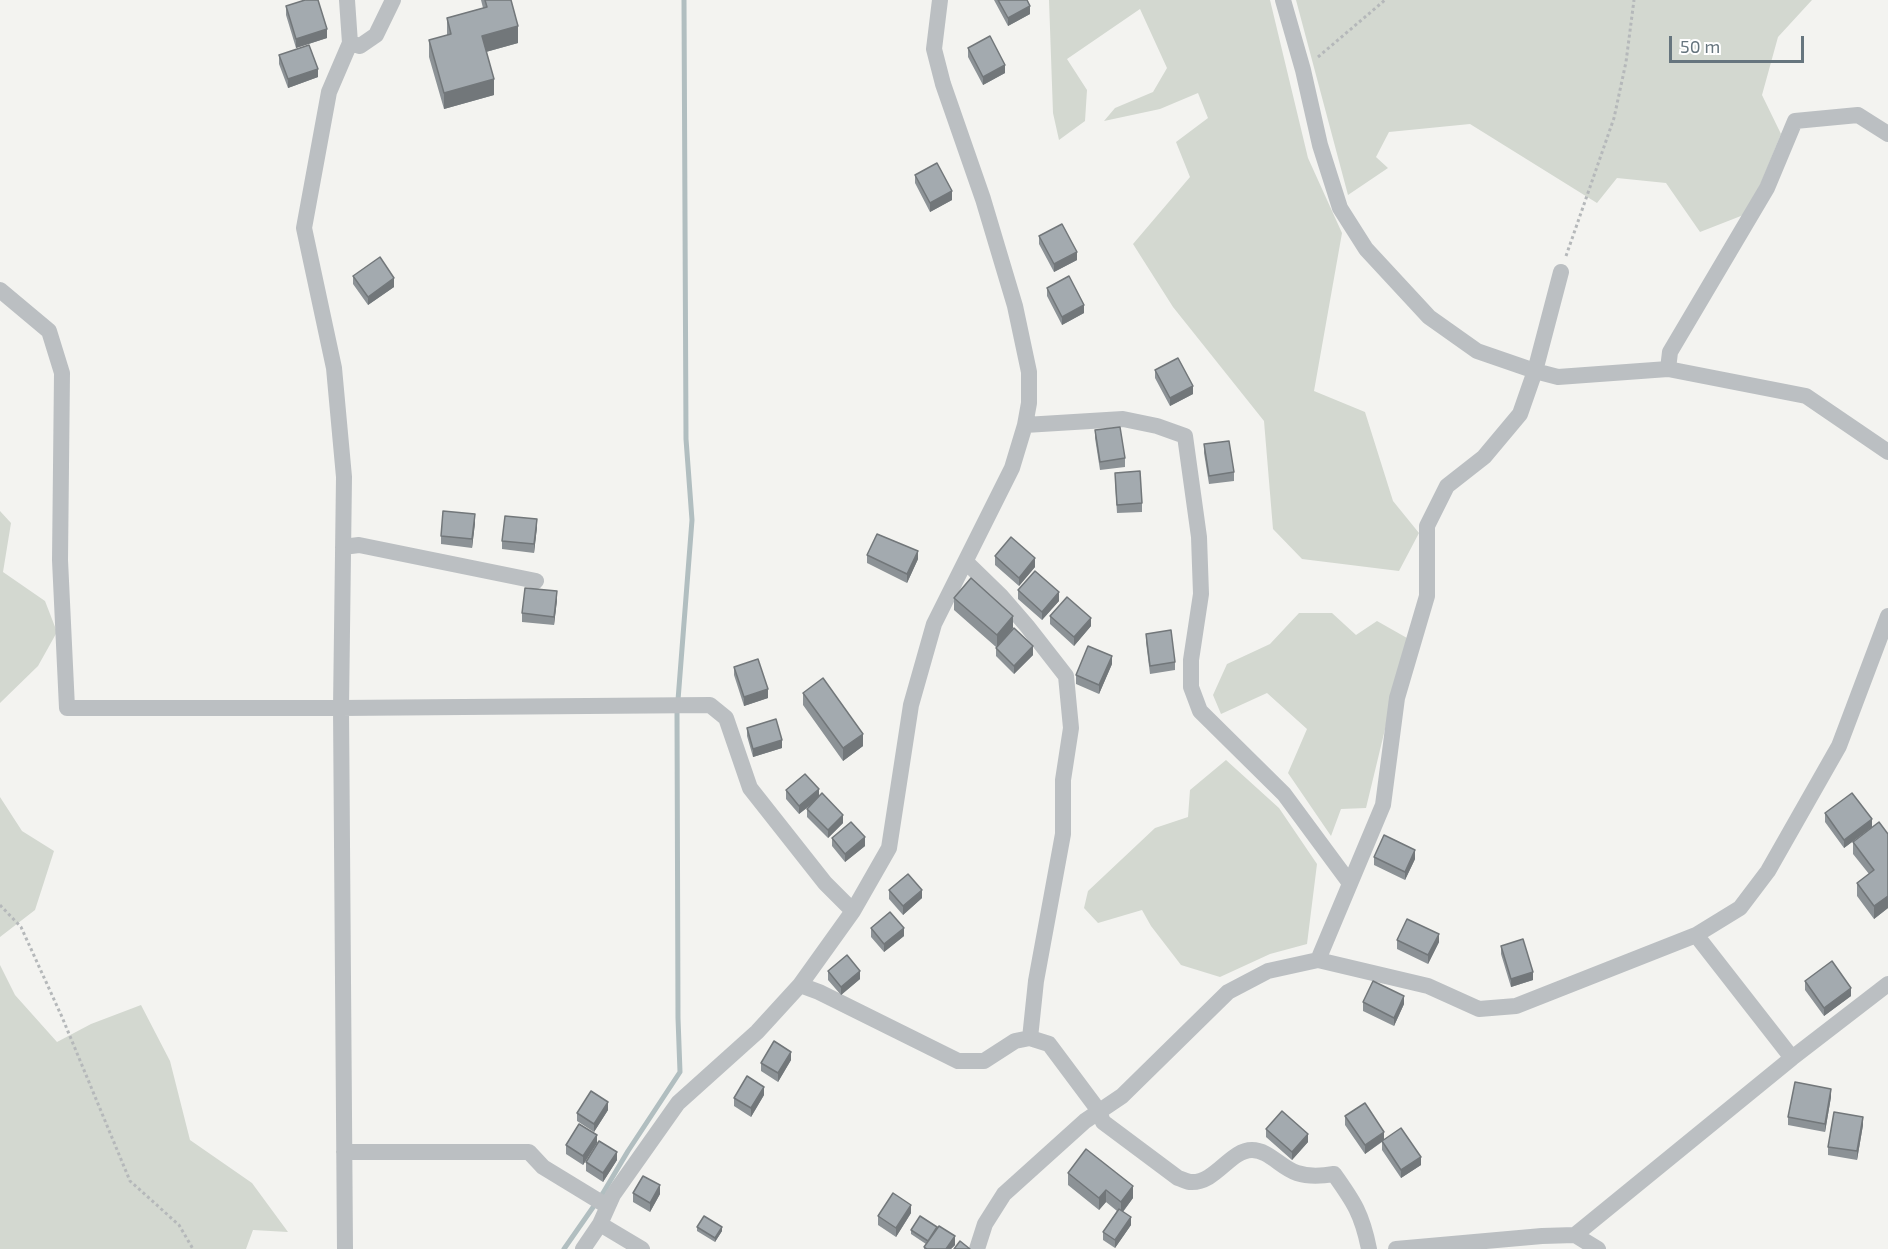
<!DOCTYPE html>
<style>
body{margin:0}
#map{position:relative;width:1888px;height:1249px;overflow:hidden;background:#f3f3f0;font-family:"Exo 2",sans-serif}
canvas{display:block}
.scale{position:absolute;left:1669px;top:36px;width:135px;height:27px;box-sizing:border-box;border:3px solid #66757e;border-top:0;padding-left:8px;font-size:18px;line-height:21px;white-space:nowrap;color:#66757e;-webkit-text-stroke:4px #fff;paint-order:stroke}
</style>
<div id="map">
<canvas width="1888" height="1249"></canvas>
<div class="scale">50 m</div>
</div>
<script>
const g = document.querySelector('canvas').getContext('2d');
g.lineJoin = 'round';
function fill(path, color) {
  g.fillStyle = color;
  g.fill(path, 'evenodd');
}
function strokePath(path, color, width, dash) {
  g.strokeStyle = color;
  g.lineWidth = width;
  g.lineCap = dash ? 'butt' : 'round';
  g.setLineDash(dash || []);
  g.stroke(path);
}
fill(new Path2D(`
 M1049,0H1270L1308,158L1342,233L1314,391L1365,412L1393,501L1419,533L1399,571L1302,559L1273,529L1264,421L1173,307L1133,244L1190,177L1176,142L1208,118L1198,93L1160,109L1104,121L1115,108L1153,92L1167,68L1140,9L1067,59L1087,90L1085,121L1059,140L1053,113Z
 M1296,0H1812L1778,37L1762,95L1781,134L1761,183L1746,214L1700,232L1666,183L1617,178L1597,203L1470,124L1389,132L1376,157L1388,168L1348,195Z
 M0,511L11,523L3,572L45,601L57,632L38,666L0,703Z
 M1299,613H1332L1356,635L1377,621L1407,638L1366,808L1341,809L1331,836L1288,773L1307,729L1267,693L1221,714L1213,695L1227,664L1270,644Z
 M1226,760L1279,808L1317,864L1307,944L1270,954L1220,977L1181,965L1151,926L1142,910L1098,923L1084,908L1088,891L1155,828L1188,817L1190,790Z
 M0,797L22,831L54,851L35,910L0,937Z
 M0,965L15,995L57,1042L91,1024L141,1005L170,1061L190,1140L252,1183L288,1232L253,1230L246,1249H0Z`), '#d3d8d0');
strokePath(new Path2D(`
 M564,1249L603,1193L628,1151L680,1072L678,1018L677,713L692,520L686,439L684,0`), '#b1bec0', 5);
strokePath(new Path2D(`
 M1318,57L1385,0
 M1566,256L1614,118L1626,62L1634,0
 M0,905L21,927L62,1017L130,1181L179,1225L193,1249`), '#b5b8ba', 3, [3, 3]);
strokePath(new Path2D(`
 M1283,0L1303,70L1320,145L1340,208L1366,249L1429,317L1477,351L1535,371L1558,377L1668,369L1806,396L1888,452
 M350,43L360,46L376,35L393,0
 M0,290L49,331L62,373L60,560L67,708H341L710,705L726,718L750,788L825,883L853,911
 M1668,369L1670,352L1767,188L1795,121L1858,115L1888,134
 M1025,425L1123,419L1157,426L1185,436L1199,537L1201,594L1191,660V687L1200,711L1284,794L1349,882
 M343,547L359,545L536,581
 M966,562L1001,596L1027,626L1066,676L1071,728L1063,780V834L1036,981L1030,1038
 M1696,935L1792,1058
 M1318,960L1383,805L1397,698L1427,596V526L1447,486L1484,457L1520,414L1535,371L1561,272
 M800,985L819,992L958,1061H984L1015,1041L1030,1038L1049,1044L1099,1111L1103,1122L1178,1178C1182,1179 1187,1182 1191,1182C1216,1183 1230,1150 1252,1150C1269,1150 1281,1168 1297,1173C1309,1177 1322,1176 1334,1174C1354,1202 1362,1214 1369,1249
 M344,1152H529L543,1167L607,1206
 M600,1224L642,1249
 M1575,1235L1792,1058L1888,984
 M345,1249L341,708L344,477L334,368L304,228L329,92L350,43L347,0
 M583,1249L600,1224L613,1195L678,1103L757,1032L800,985L853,911L889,848L911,705L934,624L1012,468L1025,425L1029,403V372L1015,306L983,199L943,84L934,49L940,0
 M977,1249L985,1224L1004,1194L1085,1121L1122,1096L1228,992L1268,971L1318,960L1428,986L1479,1009L1516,1006L1696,935L1740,908L1768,871L1839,746L1888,616
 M1396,1249L1542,1236L1575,1235L1598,1249`), '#bbbfc2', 16);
fill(new Path2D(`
 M481,0H511L518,43L486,52L494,95L444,109L429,57V40L447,36V18L483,8Z
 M994,0H1027L1030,14L1008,26Z
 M286,6L327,38L296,48L286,15Z
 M968,48L1005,73L983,85L968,57Z
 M279,55L318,77L288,88L279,64Z
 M915,175L952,200L930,212L915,183Z
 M1039,236L1077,260L1054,272L1039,244Z
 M353,276L394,287L368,305L353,284Z
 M1047,288L1084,313L1062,325L1047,296Z
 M1155,370L1193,394L1170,406L1155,378Z
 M1095,430L1125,458V467L1100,470L1095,438Z
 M1204,444L1234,472V481L1209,484L1204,453Z
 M1115,481L1142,503V512L1117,513Z
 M475,523L472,548L441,544V536Z
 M537,527L534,553L502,549V541Z
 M867,555L918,559L907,583L867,563Z
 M995,556L1035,567L1019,586L995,565Z
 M1018,590L1059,601L1042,620L1018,599Z
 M954,598L1013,628L1003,641L1033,655L1014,674L996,656V647L954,610Z
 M557,600L554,625L522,622V613Z
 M1050,616L1091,626L1074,646L1050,624Z
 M1146,634L1175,662V670L1150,674L1146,642Z
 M1112,664L1099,694L1076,684V675Z
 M734,667L768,698L744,706L734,675Z
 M803,693L863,746L843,761L803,705Z
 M747,728L782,748L753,757L747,736Z
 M786,790L819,797L843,823L828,838L807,817V809L812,804L799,814L786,799Z
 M1825,813L1872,827L1844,848L1825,822Z
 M1888,834V908L1874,919L1857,896V883L1869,874L1853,854V842Z
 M832,838L865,846L845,862L832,846Z
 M1374,857L1415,859L1405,880L1374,865Z
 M889,890L922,898L903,915L889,899Z
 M871,928L904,936L884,952L871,937Z
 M1397,940L1439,942L1428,964L1397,949Z
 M1501,946L1533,980L1511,987L1501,954Z
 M828,971L860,979L841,995L828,980Z
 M1805,981L1851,996L1824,1016L1805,990Z
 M1363,1002L1404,1004L1394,1026L1363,1011Z
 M791,1060L778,1082L761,1071V1063Z
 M764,1095L751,1117L734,1106V1098Z
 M1831,1097L1825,1132L1788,1125V1117Z
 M608,1110L594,1132L577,1121V1113Z
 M1345,1116L1384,1140L1421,1165L1401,1178L1382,1150V1142L1365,1154L1345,1125Z
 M1863,1125L1857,1160L1828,1155V1147Z
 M1266,1129L1308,1142L1292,1160L1266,1137Z
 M597,1143L583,1165L566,1154V1145Z
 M617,1160L603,1182L586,1171V1162Z
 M1068,1173L1133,1198L1123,1212L1131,1225L1115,1248L1103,1240V1232L1117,1211L1106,1202L1099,1210L1068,1185Z
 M633,1193L660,1194L650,1212L633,1202Z
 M911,1213L896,1237L878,1225V1216Z
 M697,1227L722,1231L715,1242L697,1231Z
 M911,1230H937L955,1245L951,1249H924V1247L926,1244L911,1234Z`), '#8c9296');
fill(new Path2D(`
 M1030,6V14L1008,26V18Z
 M518,26V43L482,53V36Z
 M327,29V38L296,48V39Z
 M1005,65V73L983,85V77Z
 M318,69V77L288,88V79Z
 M494,79V95L444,109V93Z
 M952,191V200L930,212V203Z
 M1077,252V260L1054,272V264Z
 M394,278V287L368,305V297Z
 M1084,305V313L1062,325V317Z
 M1193,386V394L1170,406V398Z
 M475,514V523L472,548V539Z
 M537,519V527L534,553V544Z
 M918,551V559L907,583V574Z
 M1035,558V567L1019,586V578Z
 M557,591V600L554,625V617Z
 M1059,592V601L1042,620V612Z
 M1013,616V628L997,648V635Z
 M1091,618V626L1074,646V637Z
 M1033,646V655L1014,674V666Z
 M1112,656V664L1099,694V685Z
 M768,689V698L744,706V697Z
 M863,734V746L843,761V748Z
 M782,740V748L753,757V749Z
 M819,789V798L799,814V806Z
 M843,815V823L828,838V830Z
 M1872,819V827L1844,848V840Z
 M865,837V846L845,862V854Z
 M1415,850V859L1405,880V872Z
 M922,890V898L903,915V906Z
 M1888,896V908L1874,919V906Z
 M904,928V936L884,952V944Z
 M1439,934V942L1428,964V955Z
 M860,971V979L841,995V987Z
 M1533,972V980L1511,987V979Z
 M1851,988V996L1824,1016V1008Z
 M1404,996V1004L1394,1026V1018Z
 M791,1052V1060L778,1082V1073Z
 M764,1087V1095L751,1117V1108Z
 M1831,1089V1097L1825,1132V1124Z
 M608,1102V1110L594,1132V1124Z
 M1863,1117V1125L1857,1160V1151Z
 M1384,1132V1140L1365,1154V1145Z
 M1308,1134V1142L1292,1160V1152Z
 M597,1135V1143L583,1165V1156Z
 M617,1152V1160L603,1182V1173Z
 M1421,1157V1165L1401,1178V1170Z
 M660,1185V1194L650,1212V1203Z
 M1133,1186V1198L1121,1214V1202Z
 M1106,1190V1202L1099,1210V1198Z
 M911,1205V1213L896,1237V1228Z
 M1131,1217V1225L1115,1248V1240Z
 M722,1227V1231L715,1242V1238Z
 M955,1236V1245L951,1249H946Z`), '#72777a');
const building = new Path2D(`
 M305,0H318L327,29L296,39L286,6Z
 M485,0H511L518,26L482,36L494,79L444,93L429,40L451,34L447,18L487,7Z
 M998,0H1027L1030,6L1008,18Z
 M990,36L1005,65L983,77L968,48Z
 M309,45L318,69L288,79L279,55Z
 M937,163L952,191L930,203L915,175Z
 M1062,224L1077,252L1054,264L1039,236Z
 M380,257L394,278L368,297L353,276Z
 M1069,276L1084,305L1062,317L1047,288Z
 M1178,358L1193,386L1170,398L1155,370Z
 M1120,427L1125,458L1100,462L1095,430Z
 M1229,441L1234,472L1209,476L1204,444Z
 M1140,471L1142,503L1117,505L1115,473Z
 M443,511L475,514L472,539L441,536Z
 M505,516L537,519L534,544L502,541Z
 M877,534L918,551L907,574L867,555Z
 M1011,537L1035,558L1019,578L995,556Z
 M1035,571L1059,592L1042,612L1018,590Z
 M971,578L1013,616L997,635L954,598Z
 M525,588L557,591L554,617L522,613Z
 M1067,597L1091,618L1074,637L1050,616Z
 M1014,628L1033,646L1014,666L996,648Z
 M1171,630L1175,662L1150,666L1146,634Z
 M1088,646L1112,656L1099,685L1076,675Z
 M758,659L768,689L744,697L734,667Z
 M823,678L863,734L843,748L803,693Z
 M776,719L782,740L753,749L747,728Z
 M805,774L819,789L799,806L786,790Z
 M822,793L843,815L828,830L807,809Z
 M1852,793L1872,819L1844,840L1825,813Z
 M851,822L865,837L845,854L832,838Z
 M1879,822L1888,834V896L1874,906L1857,883L1874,870L1853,842Z
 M1384,835L1415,850L1405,872L1374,857Z
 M908,874L922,890L903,906L889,890Z
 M890,912L904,928L884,944L871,928Z
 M1407,919L1439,934L1428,955L1397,940Z
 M1523,939L1533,972L1511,979L1501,946Z
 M847,955L860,971L841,987L828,971Z
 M1832,961L1851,988L1824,1008L1805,981Z
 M1373,981L1404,996L1394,1018L1363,1002Z
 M774,1041L791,1052L778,1073L761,1063Z
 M747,1076L764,1087L751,1108L734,1098Z
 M1795,1082L1831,1089L1825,1124L1788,1117Z
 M591,1091L608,1102L594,1124L577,1113Z
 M1365,1103L1384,1132L1365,1145L1345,1116Z
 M1282,1111L1308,1134L1292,1152L1266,1129Z
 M1834,1112L1863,1117L1857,1151L1828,1147Z
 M579,1124L597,1135L583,1156L566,1145Z
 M1401,1128L1421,1157L1401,1170L1382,1141Z
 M599,1141L617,1152L603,1173L586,1162Z
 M1086,1149L1133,1186L1121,1202L1106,1190L1099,1198L1068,1173Z
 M643,1176L660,1185L650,1203L633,1193Z
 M893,1193L911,1205L896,1228L878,1216Z
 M1119,1209L1131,1217L1115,1240L1103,1232Z
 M704,1216L722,1227L715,1238L697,1227Z
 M920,1216L937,1227L928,1241L911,1230Z
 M939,1226L955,1236L946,1249H927L924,1247Z
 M960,1241L970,1249H954Z`);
fill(building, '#a3aaaf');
strokePath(building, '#72777a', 1.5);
</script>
